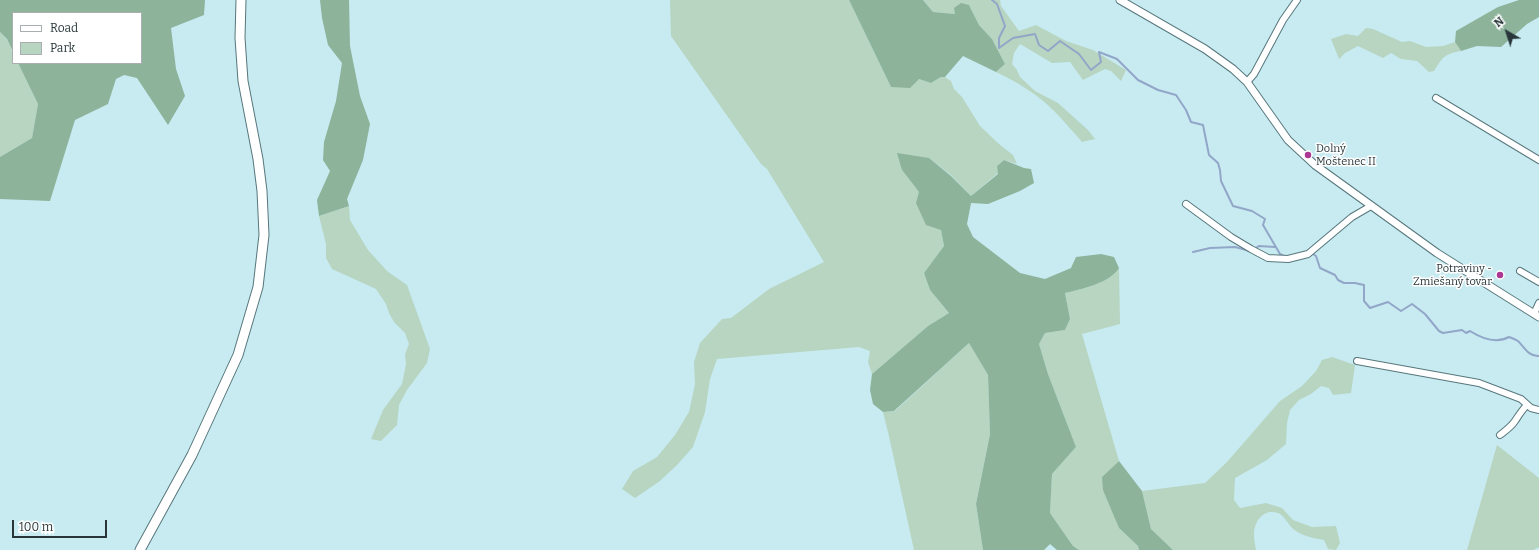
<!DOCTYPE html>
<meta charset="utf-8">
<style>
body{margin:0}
#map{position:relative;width:1539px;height:550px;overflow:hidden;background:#c7ebf1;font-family:Bitter,serif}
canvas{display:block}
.legend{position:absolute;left:12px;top:12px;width:130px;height:52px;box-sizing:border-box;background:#fff;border:1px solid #a9afb0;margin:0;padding:5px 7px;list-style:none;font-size:12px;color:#283639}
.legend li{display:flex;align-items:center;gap:8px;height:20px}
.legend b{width:20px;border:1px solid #a9afb0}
.north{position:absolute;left:1487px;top:12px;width:40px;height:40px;-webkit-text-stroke:3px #fff;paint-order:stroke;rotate:321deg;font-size:11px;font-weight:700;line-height:16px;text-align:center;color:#283639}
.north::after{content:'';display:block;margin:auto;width:14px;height:18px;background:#283639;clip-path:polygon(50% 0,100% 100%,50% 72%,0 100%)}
.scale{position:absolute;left:12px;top:520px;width:95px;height:18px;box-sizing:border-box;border:2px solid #283639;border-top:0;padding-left:5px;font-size:12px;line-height:14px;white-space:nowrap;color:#283639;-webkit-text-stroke:3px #fff;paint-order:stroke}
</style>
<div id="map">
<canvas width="1539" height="550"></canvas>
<ul class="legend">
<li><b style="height:5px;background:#fff"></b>Road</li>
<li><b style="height:11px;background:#b7d5c1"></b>Park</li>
</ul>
<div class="north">N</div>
<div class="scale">100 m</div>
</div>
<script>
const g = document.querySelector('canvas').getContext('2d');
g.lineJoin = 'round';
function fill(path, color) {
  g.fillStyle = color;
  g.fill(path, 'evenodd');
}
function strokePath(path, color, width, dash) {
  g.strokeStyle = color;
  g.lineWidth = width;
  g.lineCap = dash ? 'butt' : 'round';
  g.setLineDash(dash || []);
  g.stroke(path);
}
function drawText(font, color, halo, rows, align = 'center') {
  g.font = font + ' Bitter,serif';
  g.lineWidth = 3;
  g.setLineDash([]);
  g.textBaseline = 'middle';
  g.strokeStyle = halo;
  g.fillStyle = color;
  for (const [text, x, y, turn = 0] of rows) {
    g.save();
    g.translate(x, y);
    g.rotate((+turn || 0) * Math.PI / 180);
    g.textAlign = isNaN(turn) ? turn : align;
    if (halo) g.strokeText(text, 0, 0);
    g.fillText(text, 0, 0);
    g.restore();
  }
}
fill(new Path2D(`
 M670,0H849L891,87L919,79L931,83L941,77H945L951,81L954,89L962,97L980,126L999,144L1013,155L1017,164L1004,160L997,166L998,173L971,196L951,175L929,158L902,170L919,192L941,230L944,246L924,273L930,290L949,313L928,326L872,374L868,362L870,351L859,347L717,359L710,379L705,412L693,447L677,465L660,481L635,498L622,489L633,471L657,457L675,435L689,412L695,384L694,362L700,343L722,319L731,318L769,289L824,262L767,169L761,164L671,36Z
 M923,0H1000L1001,6L1019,31L1036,25L1066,41L1093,50L1126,70L1121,81L1111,71L1105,69L1083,80L1070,62L1052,63L1020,44L1014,53L1012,64L1017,70L1020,77L1035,91L1058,103L1088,130L1095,139L1082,142C1073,132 1064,121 1055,112C1039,95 1017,82 996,72L1005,64L992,39L979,25L969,5L955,14L933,12Z
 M1366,28L1373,29L1402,42L1410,41L1426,47L1443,46L1455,42L1461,51C1444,54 1443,57 1434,71L1429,72L1417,61L1401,59L1391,53L1383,58L1358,46L1345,53L1339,59L1331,39L1346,34L1358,36Z
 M0,32C10,42 13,49 13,63H18L38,104L32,138L0,157Z
 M349,206L350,220L368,250L387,271L407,285L430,349L427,363L407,390L399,405L397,425L381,441L371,439L383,410L402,384L406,364L405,354L409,344L405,333L394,322L389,313L386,304L376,289L332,269L326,258V244L319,216Z
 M1119,268L1120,324L1082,334L1119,461L1102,477L1119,528L1138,546L1139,550H1079L1073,546L1050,513L1052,474L1076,447L1048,374L1039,344L1045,333L1065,330L1070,319L1065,293C1082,289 1110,283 1119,268Z
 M969,343L988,375L990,434L976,504L983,550H914L888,432L883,412L895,411Z
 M1332,357L1355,365L1351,393L1333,395L1329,388L1321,386L1311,394L1299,400L1290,410L1287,423L1286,444L1267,460L1235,478L1234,500L1240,508L1266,503L1282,508L1293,520L1312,527L1336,526L1340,543L1336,550L1328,549L1324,540C1313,538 1301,536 1292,528C1288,524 1285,517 1280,514C1265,507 1254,520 1254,535C1254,540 1255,545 1256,550H1173L1151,529L1142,491L1205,483L1227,462L1280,401L1302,386L1316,371L1322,360Z
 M1497,445L1539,478V547L1533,550H1467Z`), '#b7d5c1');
fill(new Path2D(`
 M0,0H205L204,15L171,28L176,69L185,96L168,125L137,78L124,75L116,79L108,104L75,120L50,201L0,199V157L32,138L38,104L18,63H141V13H13V52L7,39L0,32Z
 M320,0H349L350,46L360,96L370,124L363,160L347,199L349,206L319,216L317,200L330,171L323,160L324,142L336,101L342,63L328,45L322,18Z
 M849,0H923L933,12L955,14L954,8L961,3L969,5L979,25L992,39L1005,64L996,72L963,56L945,77H941L931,83L919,79L910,88L891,87Z
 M1519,0H1539V17L1527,24L1501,47L1477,46L1461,51L1455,42L1456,31L1498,7Z
 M897,153L929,158L951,176L971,196L998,174L997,166L1004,160L1024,168L1031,169L1034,183L1020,191L988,204L971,203L967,224L973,237L1020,273L1045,279L1071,268L1076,257L1101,254L1114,257L1119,268C1110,283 1082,289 1065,293L1070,319L1065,330L1045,333L1039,344L1048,374L1076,447L1052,474L1050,513L1073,546L1079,550H1057L1050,544L1044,550H983L976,504L990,434L988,375L969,343L894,411L883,412L873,404L870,390L872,374L928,326L949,313L930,290L924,273L944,246L941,230L926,225L916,203L919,192L902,170Z
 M1119,461L1142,491L1151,529L1173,550H1139L1138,546L1119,528L1103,490L1102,477Z`), '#8db39b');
strokePath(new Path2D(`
 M992,0L997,4L1005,26L999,38V48L1013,38L1035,34L1039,45L1048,51L1060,41L1079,54L1091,70L1101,62L1099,52L1117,59L1138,80L1158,90L1176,95L1186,110L1191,122L1203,125L1209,155L1218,163L1220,170L1221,181L1233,206L1252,211L1265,219L1263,225L1280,254L1286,257
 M1254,249L1259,246L1275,247
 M1193,252L1210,248L1235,247L1250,251
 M1311,254H1313L1316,256L1320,268L1335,275L1338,280L1344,283H1355L1364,285V301L1370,308L1388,302L1401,311L1412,304L1425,314L1439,331L1443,333L1462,330L1466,333L1470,331C1481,338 1496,344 1509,337C1512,338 1515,339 1518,341C1524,347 1529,357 1539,356`), '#92a6c8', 2);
const minor = new Path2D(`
 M1247,82L1254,74L1283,20L1297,0
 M1436,98L1539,160
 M1186,204L1231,237L1251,249L1268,258L1288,259L1308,254L1352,217L1371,206
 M1520,271L1539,282
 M1534,314L1539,303
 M1357,361L1479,383L1521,399L1531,408L1539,410
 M1500,435C1505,431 1511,427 1515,421C1519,415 1522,410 1527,405`);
const tertiary = new Path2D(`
 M1120,0L1205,49L1233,69L1247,82L1288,140L1315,165L1437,253L1539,317`);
const primary = new Path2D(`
 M140,550L192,455L238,355L258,287L264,235L262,191L258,159L243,81L240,38L241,0`);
strokePath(minor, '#57777c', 8);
strokePath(tertiary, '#57777c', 9);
strokePath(primary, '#57777c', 11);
strokePath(minor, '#fff', 6);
strokePath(tertiary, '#fff', 7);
strokePath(primary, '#fff', 9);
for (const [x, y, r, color] of [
 [1308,155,4,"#ab3994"],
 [1500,275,4,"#ab3994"]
]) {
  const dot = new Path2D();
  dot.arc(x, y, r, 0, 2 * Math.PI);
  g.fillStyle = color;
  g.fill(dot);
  strokePath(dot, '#fff', 1.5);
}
drawText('11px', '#283639', '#fff', [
 ["Dolný",1316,149],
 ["Moštenec II",1316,162],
 ["Potraviny -",1492,269,"right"],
 ["Zmiešaný tovar",1492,282,"right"]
], 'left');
</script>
